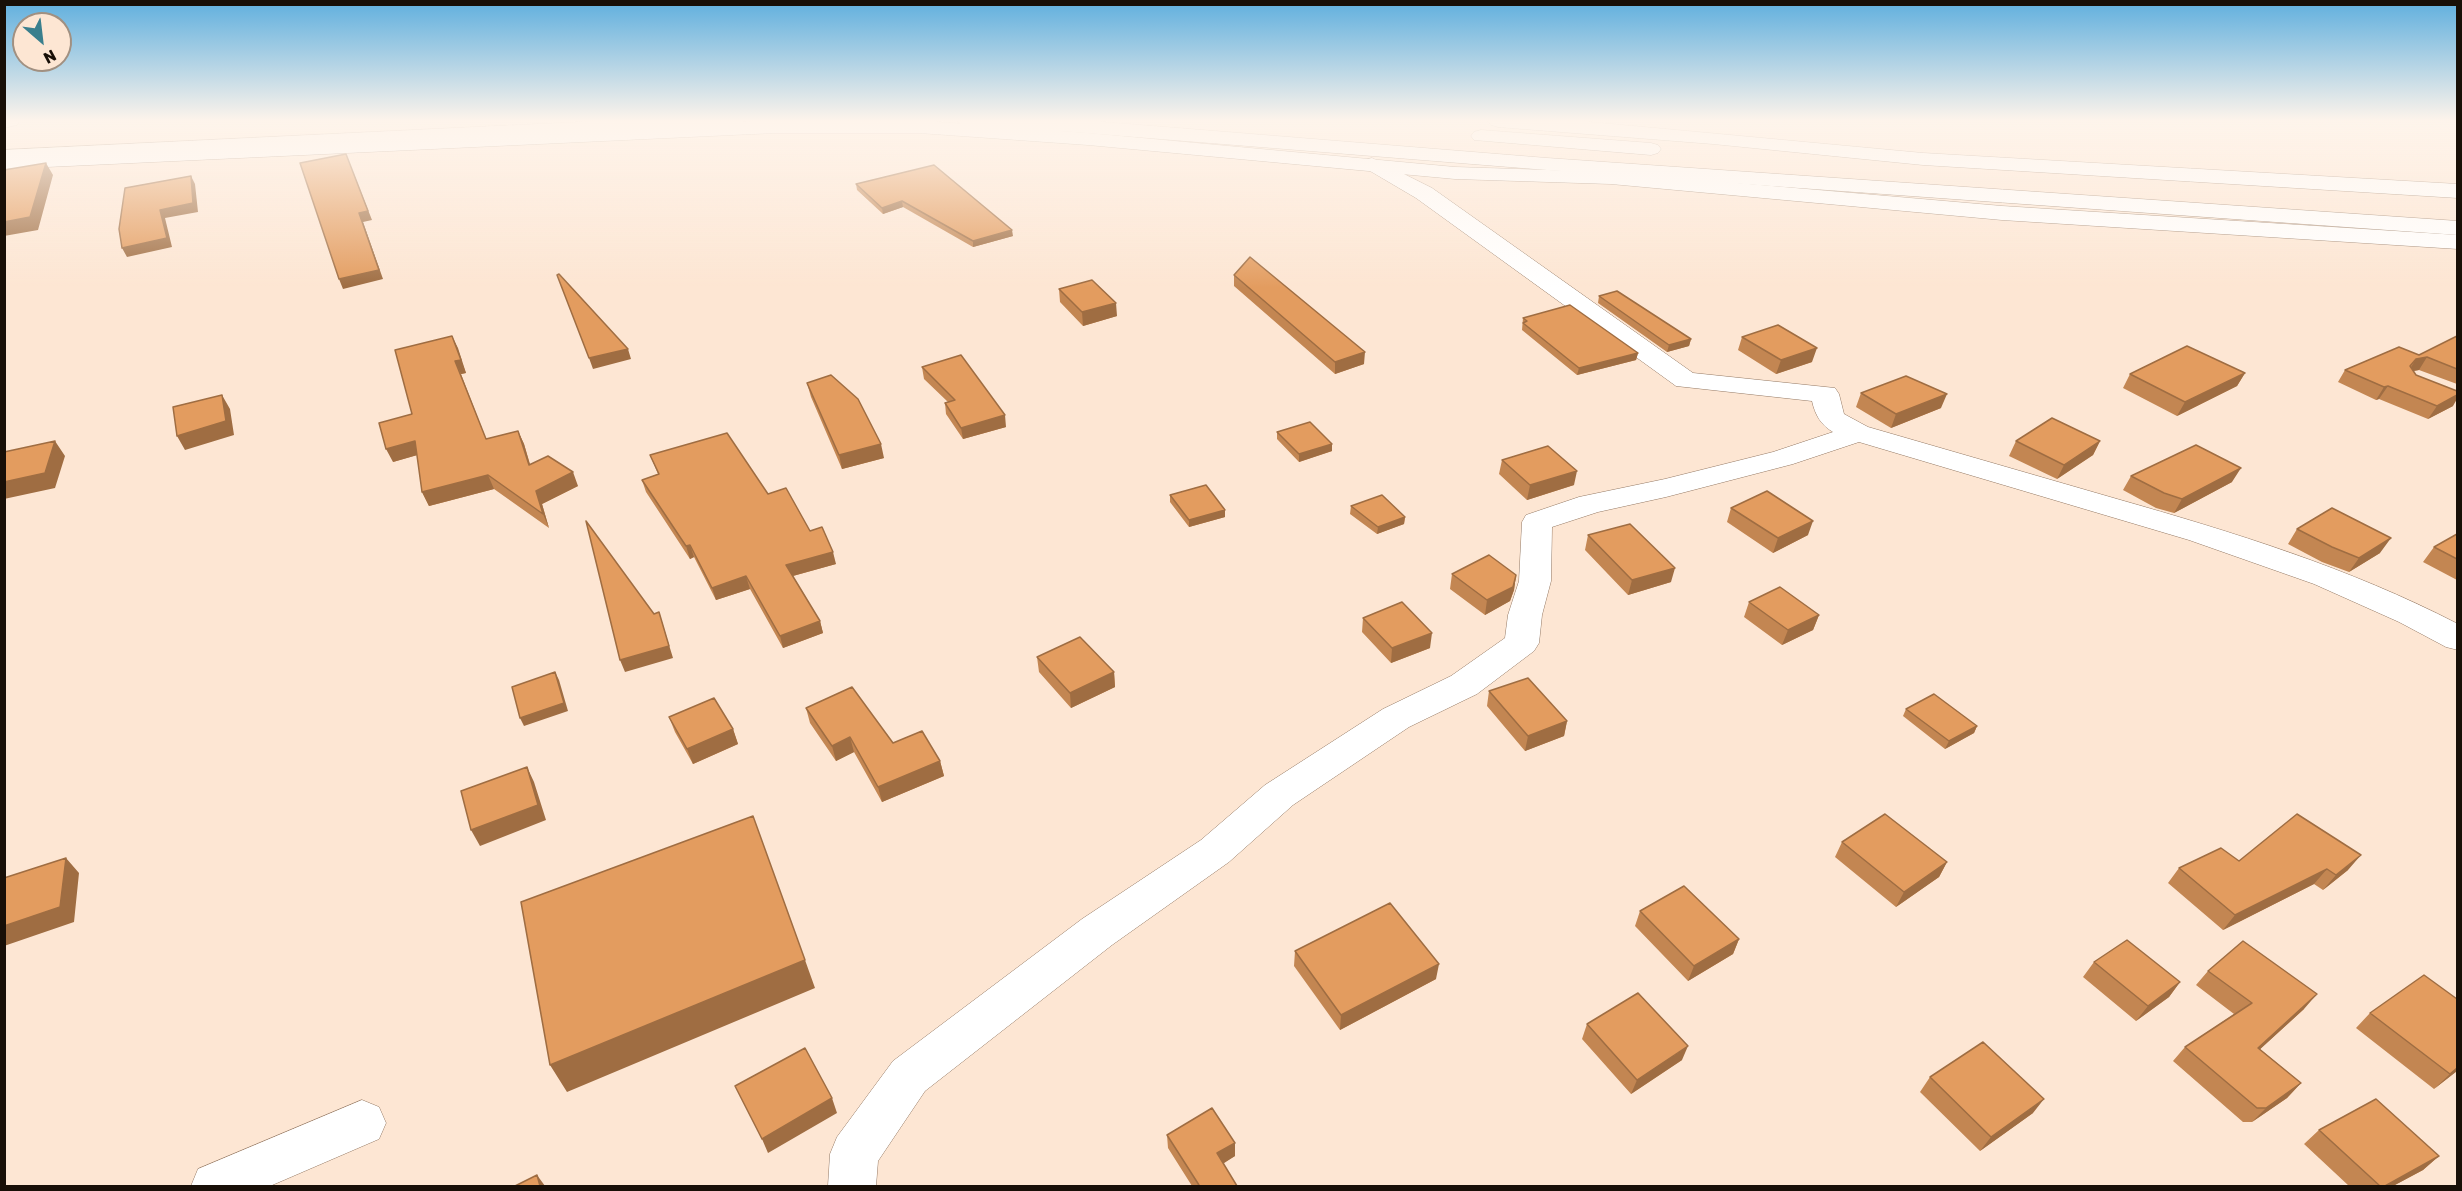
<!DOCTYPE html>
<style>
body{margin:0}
#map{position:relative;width:2462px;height:1191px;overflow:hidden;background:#fde6d3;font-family:Rubik,sans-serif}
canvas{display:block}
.frame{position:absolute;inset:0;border:6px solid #180f07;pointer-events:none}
.north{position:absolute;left:12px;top:12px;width:60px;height:60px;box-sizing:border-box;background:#fde6d3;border:2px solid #a19081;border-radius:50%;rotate:152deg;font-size:16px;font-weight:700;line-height:24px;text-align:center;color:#180f07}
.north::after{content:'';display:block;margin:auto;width:21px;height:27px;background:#3a7f8d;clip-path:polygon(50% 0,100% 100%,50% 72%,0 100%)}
</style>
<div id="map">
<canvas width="2462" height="1191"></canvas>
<div class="frame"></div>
<div class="north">N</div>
</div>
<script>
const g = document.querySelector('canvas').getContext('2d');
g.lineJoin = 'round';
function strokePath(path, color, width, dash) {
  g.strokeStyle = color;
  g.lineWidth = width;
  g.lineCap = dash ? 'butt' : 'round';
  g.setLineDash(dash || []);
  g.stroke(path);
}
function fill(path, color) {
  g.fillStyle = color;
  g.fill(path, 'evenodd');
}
const street = new Path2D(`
 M1372,158L1432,188L1693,373L1835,388L1839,394L1844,414L1868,427C1951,451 2034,475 2117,499C2233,532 2350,568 2458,624V650L2446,647L2399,622L2314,584L2189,540L1859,442L1793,464L1666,497L1598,512L1552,527L1551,581L1542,615L1539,643L1534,651L1477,694L1409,727L1293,805L1229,862L1112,945L925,1091L878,1161L876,1186H828L830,1154L837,1137L893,1061L1082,919L1201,840L1265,785L1383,709L1451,676L1505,638L1508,615L1519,581L1522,522L1526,515L1579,497L1665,479L1773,452L1833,432C1821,425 1815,415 1812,401L1676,386L1416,198L1365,168L1361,164L1365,160Z
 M362,1100L379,1107L386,1123L379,1139L270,1186H191L198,1169Z`);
const secondary = new Path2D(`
 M4,121H20L17,125L4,128Z
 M764,121H926L1088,133L1455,167L1611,172L2002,206L2458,235V249L2002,220L1611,184L1455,179L1088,145L919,133H775L4,169V157Z
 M1488,121H1580L1923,153L2458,184V198L1923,165L1713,144L1498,127L1491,125Z`);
const highway = new Path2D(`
 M598,121H743L740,125L733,127L4,162V150Z
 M958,121H1092L1547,158L2458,221V235L1547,170L1073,132L968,127L961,125Z
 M1481,130L1651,143L1658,145L1661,149L1658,153L1651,155L1474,140L1471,136L1474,132Z`);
strokePath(street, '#947964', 1);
strokePath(secondary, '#947964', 1);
strokePath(highway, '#947964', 1);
fill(street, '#fff');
fill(secondary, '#fff');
fill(highway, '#fff');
fill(new Path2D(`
 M856,184L1013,236L973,247L903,207L883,214L857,190Z
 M1234,275L1364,364L1335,374L1234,286Z
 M1059,289L1117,316L1083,326L1060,302Z
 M1599,296L1691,339L1689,346L1667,352L1598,303Z
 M1523,318L1638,353L1636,360L1577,375L1522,330Z
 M452,336L466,373L461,374L486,439L518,431L524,444L530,464L578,486L542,504L549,528L494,489L429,506L422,492L417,455L393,462Z
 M2457,336V384L2419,370L2413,371L2416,375L2453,406L2428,419L2379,399L2376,400L2338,382L2345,370L2419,355Z
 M1742,337L1812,362L1776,374L1738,350Z
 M922,367L1006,427L963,439L946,414L945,403L948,402L924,379Z
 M2245,373L2237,386L2177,416L2123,388L2130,374Z
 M807,383L884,458L842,469L811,397Z
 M1861,393L1941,408L1891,428L1856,407Z
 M1277,432L1332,451L1299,462L1277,439Z
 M2016,441H2100L2093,455L2057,479L2009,456Z
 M650,455L768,494L810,531L836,564L793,576L820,621L823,633L783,648L750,589L716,600L694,557L690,559L646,492L642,480L658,474Z
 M1502,460L1574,485L1527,500L1499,474Z
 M2131,476L2232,482L2174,513L2156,508L2123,490Z
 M1170,495L1225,517L1189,527L1170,502Z
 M1351,506L1405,517L1404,524L1377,534L1350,514Z
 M1731,508L1808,535L1773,553L1727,522Z
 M2297,529L2380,553L2349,572L2322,562L2288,544Z
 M2457,534V580L2423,562L2434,547Z
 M1588,535L1671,582L1628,595L1585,550Z
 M1452,574L1516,575L1514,590L1510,601L1485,615L1450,589Z
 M1749,602L1819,615L1813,630L1782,645L1744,617Z
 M1363,618L1430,648L1391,663L1362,632Z
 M1037,657L1114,672L1115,687L1071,708L1039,672Z
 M1489,691L1567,721L1564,736L1525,751L1487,706Z
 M806,708L940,761L944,776L882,802L854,752L836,761L810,723Z
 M1906,709L1977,726L1974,733L1945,749L1903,716Z
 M669,717L733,729L738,744L693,764L675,732Z
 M1842,842L1947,862L1939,877L1896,907L1835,857Z
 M2239,861L2348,870L2323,890L2314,884L2223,930L2168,883L2179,868Z
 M1640,911L1739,939L1733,954L1688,981L1635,926Z
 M1295,951L1436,979L1340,1030L1294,966Z
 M2094,962L2180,982L2169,997L2136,1021L2083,977Z
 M2208,971L2304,1009L2260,1049L2301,1083L2287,1098L2252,1122H2243L2173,1061L2185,1047L2234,1014L2196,985Z
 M2457,999V1071L2434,1089L2356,1028L2370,1013Z
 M1587,1024L1682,1060L1631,1094L1582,1039Z
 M1930,1077L2033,1113L1980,1151L1920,1092Z
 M2319,1130L2439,1156L2423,1170L2393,1186H2349L2304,1144Z
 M1167,1135L1235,1156L1223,1163L1237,1186H1192L1168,1148Z`), '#c38652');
fill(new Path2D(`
 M346,154L372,220L363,222L383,279L343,289L339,279L359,213Z
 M46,163L53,175L38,230L4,236V222Z
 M191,176L195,184L198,212L165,218L172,247L127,257L122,248L160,210Z
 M902,201L903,207L883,214L882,208Z
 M1012,230L1013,236L973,247V241Z
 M1116,303L1117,316L1083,326L1082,312Z
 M452,336L458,348L466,373L461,374L455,361Z
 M1691,339L1689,346L1667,352L1669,345Z
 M1817,348L1812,362L1776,374L1781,360Z
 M628,349L631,359L593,369L589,358Z
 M1365,352L1364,364L1335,374V362Z
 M1638,353L1636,360L1577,375L1579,368Z
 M2427,357L2419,370L2408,372L2416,359Z
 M2245,373L2237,386L2177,416L2185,402Z
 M2388,386L2379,399L2376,400L2384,387Z
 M1947,394L1941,408L1891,428L1896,414Z
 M222,395L230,409L234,435L185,450L177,436Z
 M2457,395V399L2453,406L2428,419L2437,406Z
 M1005,415L1006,427L963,439L961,428Z
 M518,431L524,444L534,479L529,465Z
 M55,441L65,456L55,488L4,499V482Z
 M415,441L421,454L393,462L386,449Z
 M2100,441L2093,455L2057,479L2064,465Z
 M881,444L884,458L842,469L839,455Z
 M1332,444V451L1299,462V454Z
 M2241,468L2232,482L2174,513L2182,499Z
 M1577,471L1574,485L1527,500L1530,485Z
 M573,472L578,486L542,504L549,528L543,514L536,491Z
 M488,475L494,489L429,506L422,492Z
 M1225,510V517L1189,527V520Z
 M1405,517L1404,524L1377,534L1378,527Z
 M1813,521L1808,535L1773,553L1778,538Z
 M2391,538L2380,553L2349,572L2359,558Z
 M690,545L694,557L690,559L686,546Z
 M833,552L836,564L789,577L786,565Z
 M1675,568L1671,582L1628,595L1632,580Z
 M1516,575L1514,590L1510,601L1485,615L1487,600Z
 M746,576L750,589L716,600L712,588Z
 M659,612L673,658L625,672L620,660Z
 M1819,615L1813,630L1782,645L1788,630Z
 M820,621L823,633L783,648L780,636Z
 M1432,633L1430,648L1391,663L1392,648Z
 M555,672L559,680L568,711L524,726L520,718Z
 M1114,672L1115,687L1071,708L1070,693Z
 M1567,721L1564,736L1525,751L1528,736Z
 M1977,726L1974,733L1945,749L1949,741Z
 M733,729L738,744L693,764L687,749Z
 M850,737L854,752L836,761L832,746Z
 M940,761L944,776L882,802L878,787Z
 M527,767L534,782L546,820L480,846L471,830Z
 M2361,855L2348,870L2323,890L2336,875Z
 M66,858L79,873L74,922L4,946V926Z
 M1947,862L1939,877L1896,907L1904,892Z
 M2327,869L2314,884L2223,930L2235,915Z
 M1739,939L1733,954L1688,981L1694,966Z
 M805,960L815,988L567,1092L550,1065Z
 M1439,964L1436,979L1340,1030L1341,1015Z
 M2180,982L2169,997L2136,1021L2148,1006Z
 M2317,994L2304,1009L2245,1063L2258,1048Z
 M1688,1046L1682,1060L1631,1094L1637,1080Z
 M2457,1068V1071L2434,1089L2450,1074Z
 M2301,1083L2287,1098L2252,1122L2266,1108Z
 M832,1098L837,1113L768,1153L762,1139Z
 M2044,1099L2033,1113L1980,1151L1991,1137Z
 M1235,1143V1156L1218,1167L1217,1153Z
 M2439,1156L2423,1170L2393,1186H2385Z
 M537,1175L545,1186H540Z`), '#9f6d42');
const building = new Path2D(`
 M346,154L368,211L359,213L379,270L339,279L300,163Z
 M46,163L30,217L4,222V170Z
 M934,165L1012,230L973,241L902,201L882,208L856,184Z
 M191,176L193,203L160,210L167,238L122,248L119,229L125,188Z
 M1250,257L1365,352L1335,362L1234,275Z
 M559,274L628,349L589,358L557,275Z
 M1092,280L1116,303L1082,312L1059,289Z
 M1617,291L1691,339L1669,345L1599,296Z
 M1570,305L1638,353L1579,368L1523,323L1527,321L1523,318Z
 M1778,325L1817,348L1781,360L1742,337Z
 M452,336L461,360L455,361L486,439L518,431L529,465L548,456L573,472L536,491L543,514L488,475L422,492L415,441L386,449L379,423L412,414L395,350Z
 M2457,336V369L2427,357L2416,359L2410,366L2416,375L2457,391V395L2437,406L2388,386L2384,387L2345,370L2399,347L2419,355Z
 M2187,346L2245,373L2185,402L2130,374Z
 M961,355L1005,415L961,428L945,403L955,400L922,367Z
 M831,375L858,399L881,444L839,455L807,383Z
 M1906,376L1947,394L1896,414L1861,393Z
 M222,395L226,421L177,436L173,407Z
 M2052,418L2100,441L2064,465L2016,441Z
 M1310,422L1332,444L1299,454L1277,432Z
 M727,433L768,494L786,488L810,531L822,527L833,552L786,565L820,621L780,636L746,576L712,588L690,545L686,546L642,480L659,474L650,455Z
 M55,441L45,473L4,482V452Z
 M2196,445L2241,468L2182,499L2164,493L2131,476Z
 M1548,446L1577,471L1530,485L1502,460Z
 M1206,485L1225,510L1189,520L1170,495Z
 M1767,491L1813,521L1778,538L1731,508Z
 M1382,495L1405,517L1378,527L1351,506Z
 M2332,508L2391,538L2359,558L2332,547L2297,529Z
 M586,521L654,614L659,612L669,646L620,660Z
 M1630,524L1675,568L1632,580L1588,535Z
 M2457,534V559L2434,547Z
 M1489,555L1516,575L1513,587L1487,600L1452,574Z
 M1780,587L1819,615L1788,630L1749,602Z
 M1402,602L1432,633L1392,648L1363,618Z
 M1080,637L1114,672L1070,693L1037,657Z
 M555,672L564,703L520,718L512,687Z
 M1528,678L1567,721L1528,736L1489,691Z
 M852,687L893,743L922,731L940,761L878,787L850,737L832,746L806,708Z
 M1934,694L1977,726L1949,741L1906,709Z
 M714,698L733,729L687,749L669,717Z
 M527,767L538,805L471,830L461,791Z
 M1885,814L1947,862L1904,892L1842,842Z
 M2297,814L2361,855L2336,875L2327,869L2235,915L2179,868L2221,848L2239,861Z
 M753,816L805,960L550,1065L521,902Z
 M66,858L60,907L4,926V878Z
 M1684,886L1739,939L1694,966L1640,911Z
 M1390,903L1439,964L1341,1015L1295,951Z
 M2127,940L2180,982L2148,1006L2094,962Z
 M2243,941L2317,994L2258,1048L2301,1083L2266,1108H2257L2185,1047L2252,1003L2208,971Z
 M2424,975L2457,999V1068L2450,1074L2370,1013Z
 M1638,993L1688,1046L1637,1080L1587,1024Z
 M1983,1042L2044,1099L1991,1137L1930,1077Z
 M805,1048L832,1098L762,1139L735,1086Z
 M2376,1099L2439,1156L2385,1186H2380L2319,1130Z
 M1212,1108L1235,1143L1217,1153L1237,1186H1197L1199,1185L1167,1135Z
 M537,1175L540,1186H515Z`);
fill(building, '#e39c5f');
strokePath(building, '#9f6d42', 1.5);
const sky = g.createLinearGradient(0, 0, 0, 288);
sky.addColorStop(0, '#5fafde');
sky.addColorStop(0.42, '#fef4eb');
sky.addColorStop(1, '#fef4eb00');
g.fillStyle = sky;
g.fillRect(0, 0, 2462, 288);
</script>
